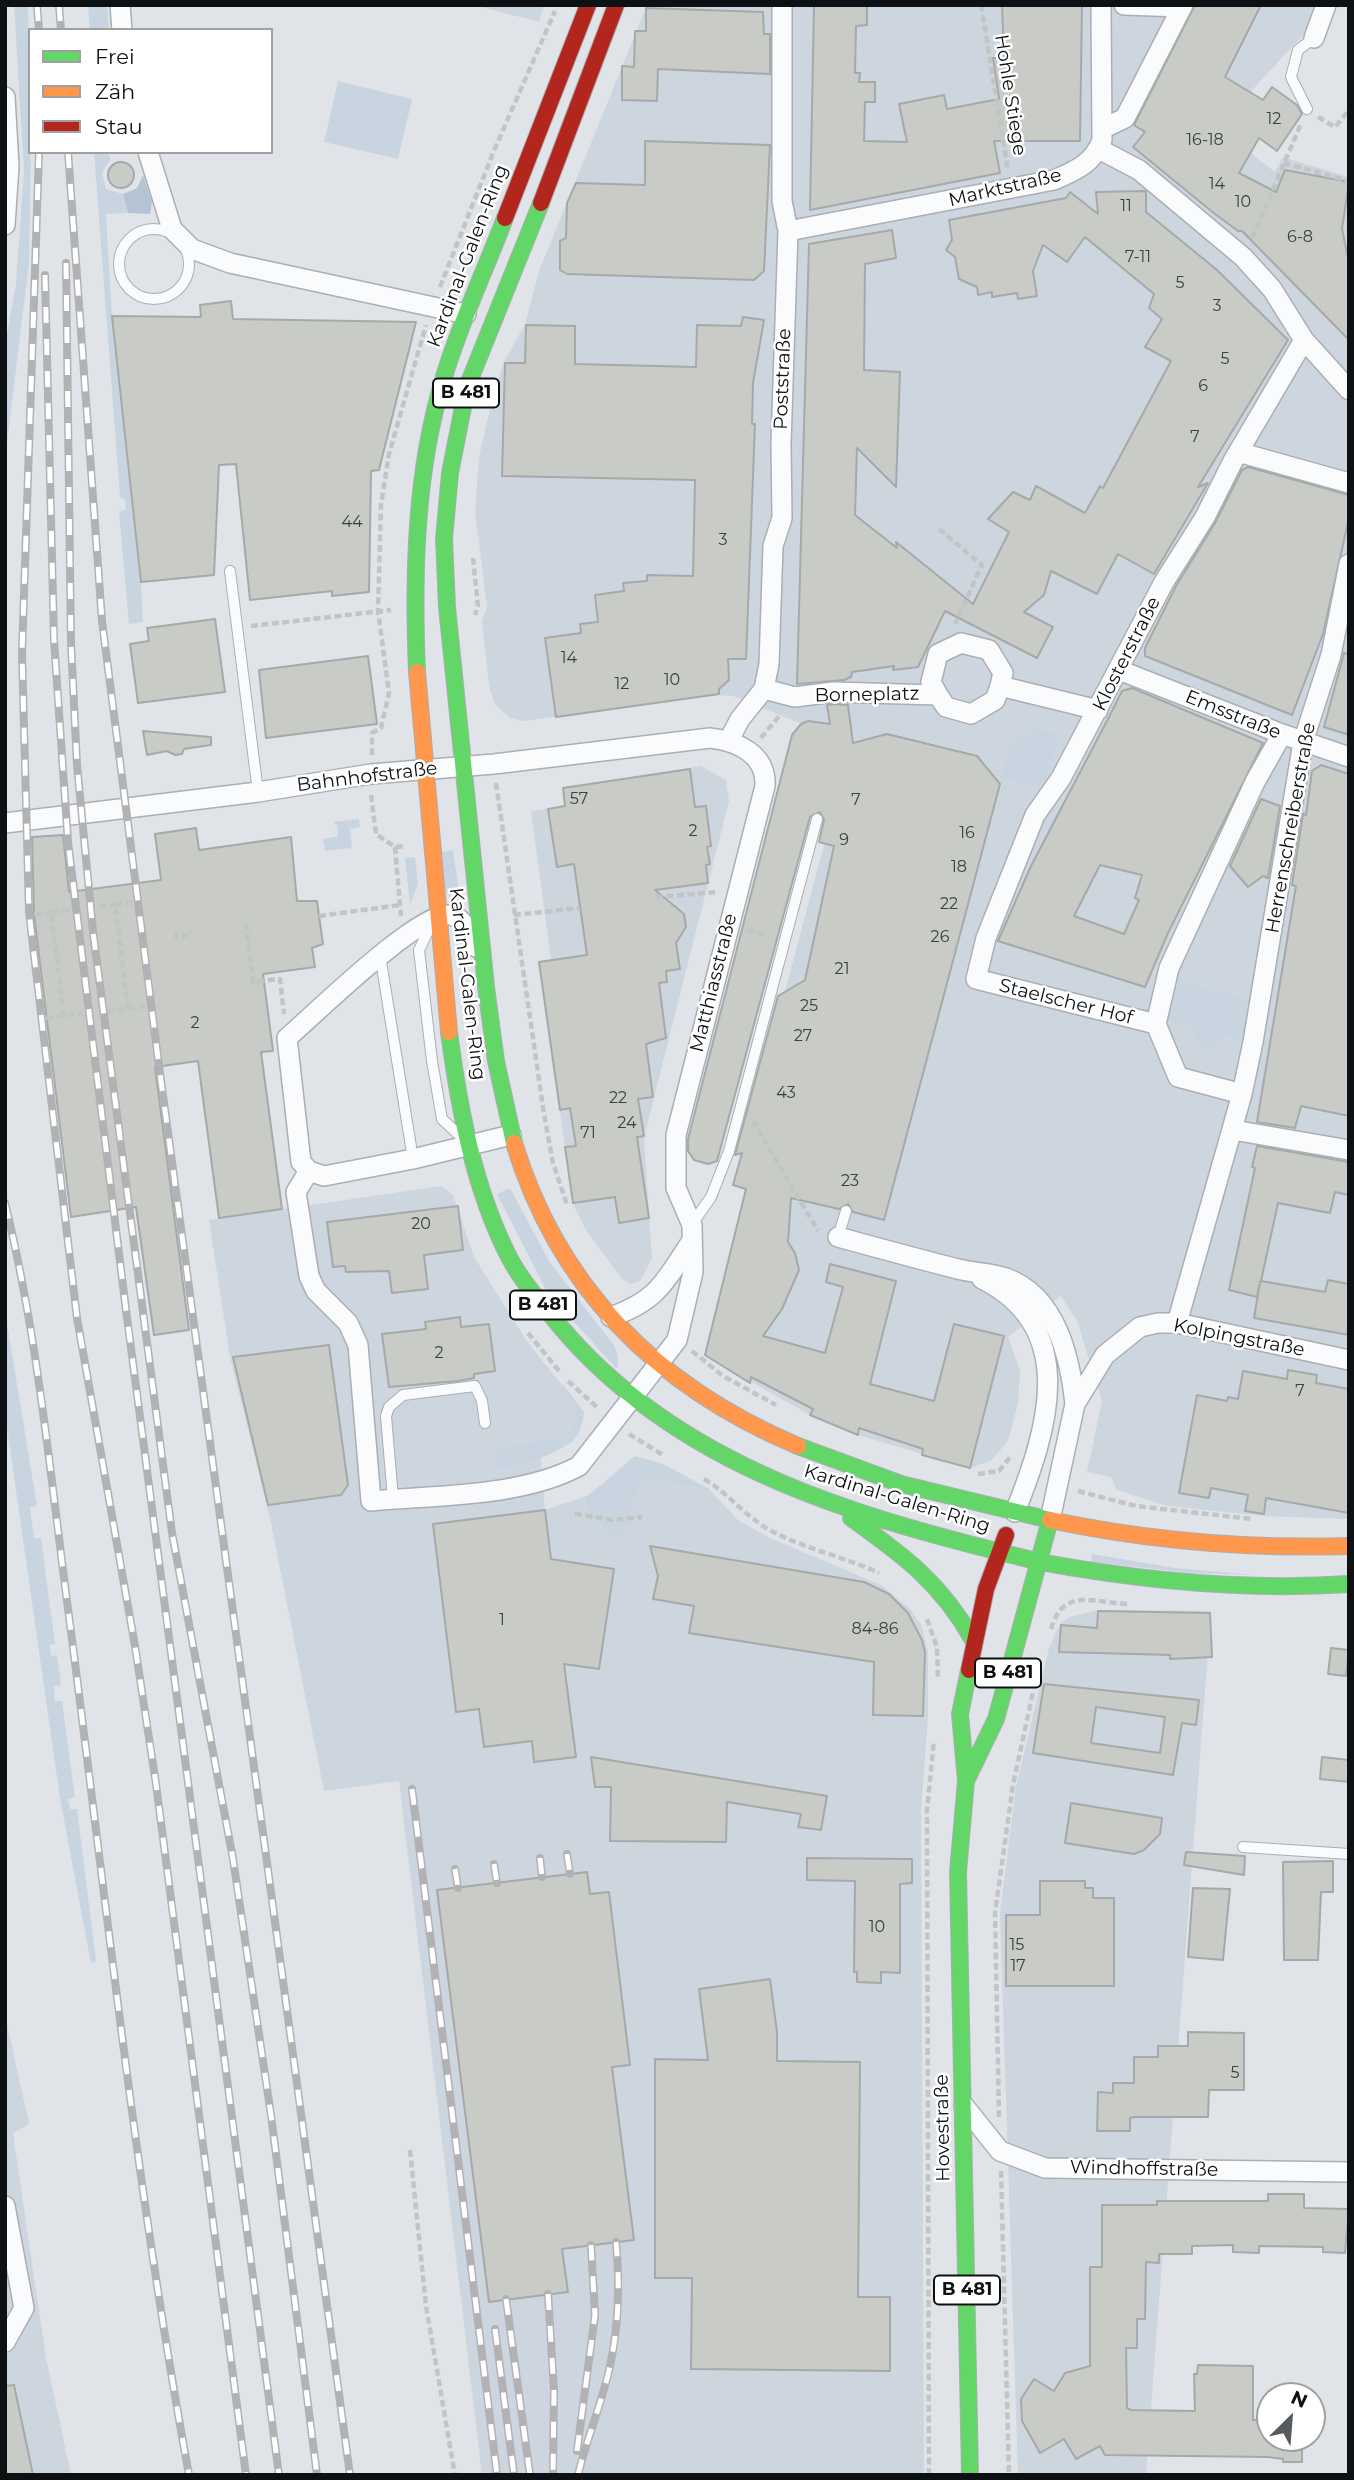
<!DOCTYPE html>
<meta charset="utf-8">
<style>
body{margin:0}
#map{position:relative;width:1354px;height:2480px;overflow:hidden;background:#e0e4e8;font-family:Montserrat,sans-serif}
canvas{display:block}
.frame{position:absolute;inset:0;border:7px solid #0e1113;pointer-events:none}
.legend{position:absolute;left:28px;top:28px;width:245px;height:126px;box-sizing:border-box;background:#fff;border:2px solid #9fa0a1;margin:0;padding:9px 12px;list-style:none;font-size:21px;color:#0e1113}
.legend li{display:flex;align-items:center;gap:14px;height:35px}
.legend b{width:35px;border:2px solid #9fa0a1}
.north{position:absolute;left:1256px;top:2382px;width:70px;height:70px;box-sizing:border-box;background:#fff;border:2px solid #9fa0a1;border-radius:50%;rotate:25deg;font-size:19px;font-weight:700;line-height:28px;text-align:center;color:#0e1113}
.north::after{content:'';display:block;margin:auto;width:24px;height:32px;background:#585b5e;clip-path:polygon(50% 0,100% 100%,50% 72%,0 100%)}
</style>
<div id="map">
<canvas width="1354" height="2480"></canvas>
<div class="frame"></div>
<ul class="legend">
<li><b style="height:9px;background:#63d668"></b>Frei</li>
<li><b style="height:9px;background:#ff974d"></b>Zäh</li>
<li><b style="height:9px;background:#b3261e"></b>Stau</li>
</ul>
<div class="north">N</div>
</div>
<script>
const g = document.querySelector('canvas').getContext('2d');
g.lineJoin = 'round';
function fill(path, color) {
  g.fillStyle = color;
  g.fill(path, 'evenodd');
}
function strokePath(path, color, width, dash) {
  g.strokeStyle = color;
  g.lineWidth = width;
  g.lineCap = dash ? 'butt' : 'round';
  g.setLineDash(dash || []);
  g.stroke(path);
}
function drawText(font, color, halo, rows, align = 'center') {
  g.font = font + ' Montserrat,sans-serif';
  g.lineWidth = 5;
  g.setLineDash([]);
  g.textBaseline = 'middle';
  g.strokeStyle = halo;
  g.fillStyle = color;
  for (const [text, x, y, turn = 0] of rows) {
    g.save();
    g.translate(x, y);
    g.rotate((+turn || 0) * Math.PI / 180);
    g.textAlign = isNaN(turn) ? turn : align;
    if (halo) g.strokeText(text, 0, 0);
    g.fillText(text, 0, 0);
    g.restore();
  }
}
fill(new Path2D(`
 M473,5H544L539,22Z
 M647,5H1317L1306,32L1253,89L1227,135L1275,172L1283,157L1349,177L1346,252L1349,258V1519L1263,1516L1167,1506L1117,1490L1111,1477L1087,1472L1102,1401L1077,1321L1061,1296L1008,1337L1020,1370L1018,1403L1011,1431L1007,1442L992,1460L971,1468L858,1435L810,1415L705,1356L746,1190L733,1186L851,744L733,696L719,695L523,721L510,718L495,704L489,686L482,621L487,606L475,511L479,457L494,391L504,362L525,324L539,271Z
 M701,766L726,780L729,801L644,1137L652,1259L640,1281L630,1284L621,1278L586,1230L573,1204L539,962L551,960L531,811L565,806L563,788Z
 M441,1186L453,1195L474,1257L528,1343L584,1412L580,1430L572,1442L541,1457L545,1510L590,1495L633,1457L650,1460L709,1489L738,1520L768,1537L881,1585L911,1610L921,1625L928,1652V1718L921,1810L924,2475H482L399,1781L324,1791L270,1518L230,1357L209,1220Z
 M1098,1610L1211,1611L1146,2475H1018L1000,1913L1016,1787L1049,1648L1060,1624L1069,1617Z
 M5,2015L29,2124L13,2133L46,2358L71,2475H5Z`), '#cdd6df');
fill(new Path2D(`
 M14,5H28L31,152L29,263L5,459V345L16,284L24,171Z
 M88,5H107L109,30H90Z
 M338,81L412,99L398,159L324,142Z
 M94,152H107L111,159L102,173L106,189L123,194L128,213L106,214L112,316L141,582L143,622L129,624L119,512L126,509L125,500L120,497Z
 M1037,729L1059,734L1047,778L1036,786L1001,777L1010,745Z
 M359,819L360,827L350,829L352,848L325,851L323,839L338,836L337,825L332,822Z
 M453,850L460,899L453,900L445,891L442,852Z
 M415,857L418,884L410,905L405,858Z
 M1177,982L1249,999L1242,1040L1222,1034L1219,1044L1211,1048L1199,1045L1195,1037L1196,1028L1168,1021Z
 M510,1188L549,1261L613,1344L618,1355V1367L616,1368L547,1292L497,1194Z
 M5,1311L37,1506L30,1507L34,1538H41L55,1644L50,1645L51,1656L57,1655L61,1685L54,1686L55,1701H62L75,1797L68,1799L70,1809H77L96,1961L91,1963L60,1798L5,1414Z
 M562,1383L584,1412C583,1422 580,1436 571,1442C558,1452 511,1473 497,1467L493,1449L567,1437L577,1422L575,1405L569,1401Z
 M636,1456L663,1464L711,1490L643,1477C631,1494 632,1535 612,1536L590,1515L585,1498Z
 M1092,1554L1175,1568L1255,1575L1192,1573L1091,1562Z`), '#c8d5e1');
fill(new Path2D(`
 M143,175L152,202L150,214L128,213L123,194L137,188Z`), '#b5c4d4');
const building = new Path2D(`
 M814,5H867V25L856,26L855,73H860L859,82H875V102H865L864,141L907,142L899,104L944,95L947,109L999,99L993,58H1004L1002,5H1082L1080,141H994L1000,173L810,210Z
 M1195,5H1261L1225,77L1263,100L1272,87L1297,105L1302,114L1277,151L1259,138L1239,173L1276,192L1285,170L1349,182L1342,229L1349,262V340L1242,231H1238L1215,214L1133,147L1145,132L1134,125Z
 M646,8L763,12L764,34H770V74L658,69L657,101L622,100V66L634,67L635,31H646Z
 M645,141L770,145L764,271L754,280L567,274L560,270V241L566,238L567,203L576,183L645,185Z
 M108 175a13 13 0 1 1 26 0a13 13 0 1 1-26 0Z
 M1146,191V212L1217,270L1288,340L1198,487L1208,483L1154,574L1118,554L1097,594L1051,571L1044,595L1024,612L1053,627L1037,658L945,611L918,667L893,670L894,666L852,672L851,677L844,680L797,684L809,244L892,230L896,258L865,264L864,370L900,372L896,487L857,448L855,515L897,548L896,542L973,604L1009,532L988,519L1013,492L1030,500L1036,486L1085,513L1100,486L1103,488L1171,361L1145,347L1162,319L1149,308L1154,294L1085,237L1067,262L1043,245L1033,271L1037,296L1018,299L1017,293L992,297V292L978,295L977,287L959,279L955,257L946,250L952,240L949,220L1066,198L1070,192L1098,214L1096,192Z
 M231,301L233,319L416,322L379,470L371,471L369,592L332,596V591L250,600L236,464L219,465L214,575L141,582L112,316L201,317L200,305Z
 M743,317L764,320L753,383L752,424H755L746,659H728L729,680L719,689V694L556,717L545,638L581,633L580,624L598,622L595,595L624,591L623,583L647,581V575L693,576L695,480L502,476L505,363H525L526,325L575,326V364L696,367L697,325L741,326Z
 M1248,467L1349,495V518L1323,634L1292,715L1145,656V648L1176,586L1215,523L1242,470Z
 M215,619L225,692L138,703L130,644L149,641L147,628Z
 M1344,653L1349,654V735L1324,727Z
 M368,656L377,724L266,738L259,670Z
 M1132,688L1263,743L1168,933L1145,987L998,941L1031,866L1110,715L1122,691ZM1100,865L1142,875L1135,898L1139,900L1124,934L1074,916Z
 M834,704L848,705L853,743L887,734L977,756L1000,784L884,1220L853,1212L848,1204L839,1209L791,1198L788,1242L795,1253L799,1270L782,1309L763,1336L825,1353L843,1287L826,1282L830,1264L896,1281L870,1384L934,1401L954,1324L1004,1336L970,1468L922,1455L923,1449L859,1428L858,1435L810,1415L813,1409L751,1377L750,1383L705,1355L746,1189L733,1185L742,1153L735,1155L778,996L805,980L834,846L819,842L824,820L820,812L810,817L717,1161L708,1164L694,1160L688,1151V1139L792,735L801,724L808,721L830,724L827,705Z
 M143,731L211,737V745L184,749L182,754L175,755L167,751L147,755Z
 M1321,765L1349,774V1116L1301,1106L1295,1128L1257,1122L1296,886L1292,885L1303,814L1306,815L1312,771Z
 M690,769L695,807L706,806L711,846L707,847L710,864L706,865L708,883L655,890L684,914L686,927L676,943L680,969L666,971L667,982L659,983L666,1038L646,1044L653,1097L638,1099L644,1136L637,1137L649,1218L619,1223L615,1197L573,1203L565,1147L576,1146L570,1108L560,1110L539,962L587,955L574,864L557,867L548,809L565,806L563,788Z
 M1261,799L1280,806L1268,878L1263,876L1248,887L1230,866Z
 M196,828L199,850L291,837L297,901H317L323,944L312,948L315,967L263,974L273,1051L261,1052L282,1209L219,1218L198,1061L155,1067L189,1330L154,1335L136,1207L71,1217L34,914L32,837L63,835L69,892L161,880L155,834Z
 M1257,1146L1349,1162V1195L1335,1192L1330,1213L1278,1203L1261,1281L1325,1292L1328,1280L1349,1284V1335L1254,1318L1260,1282L1257,1297L1229,1290L1255,1168L1252,1167Z
 M458,1206L463,1250L424,1255L428,1289L392,1293L389,1271L346,1272L345,1266L333,1267L327,1222Z
 M460,1317L461,1327L489,1324L495,1371L474,1374V1378L458,1381L389,1387L382,1334L426,1329L425,1322Z
 M329,1345L348,1485L341,1495L268,1505L233,1357Z
 M1288,1370L1317,1375L1316,1383L1349,1389V1513L1266,1498L1264,1514L1245,1511L1248,1495L1211,1488L1209,1498L1179,1493L1197,1395L1227,1401L1228,1397L1238,1399L1243,1371L1287,1379Z
 M545,1510L551,1559L614,1569L599,1669L564,1664L576,1757L534,1762L532,1741L484,1747L479,1709L456,1712L433,1524Z
 M650,1546L864,1582L889,1594L908,1613L922,1640L925,1652L923,1716L873,1715L874,1662L689,1633L694,1606L653,1599L658,1576Z
 M1098,1611L1210,1613L1212,1657L1170,1659V1655L1059,1652L1061,1625L1097,1628Z
 M1331,1648L1349,1650L1346,1676L1328,1674Z
 M1044,1684L1199,1700L1196,1725L1182,1723L1173,1775L1033,1753ZM1096,1707L1165,1717L1160,1753L1091,1743Z
 M591,1757L827,1796L821,1830L798,1827L801,1814L727,1802L726,1842L610,1841L611,1787H595Z
 M1322,1757L1349,1760V1782L1320,1779Z
 M1071,1803L1162,1818L1160,1834L1144,1850L1134,1854L1065,1843Z
 M1186,1852L1245,1856L1244,1875L1184,1865Z
 M807,1858L912,1859V1883L900,1884V1973L881,1972V1983L857,1982V1972H854L855,1881L807,1880Z
 M1333,1861V1892H1321L1318,1960H1284L1283,1862Z
 M587,1872L590,1894L609,1892L630,2065L612,2067L634,2240L562,2249L568,2292L489,2302L437,1890Z
 M1040,1881H1085V1888H1093V1898H1114V1986H1006V1915H1040Z
 M1193,1888L1230,1889L1223,1960L1188,1957Z
 M770,1979L777,2032V2061L860,2062L858,2297H890V2371L691,2369L692,2278H655V2059L708,2060L699,1989Z
 M1188,2032L1244,2033V2090H1209L1208,2117H1135L1130,2118V2131H1097L1098,2092L1113,2093V2083H1134V2057H1158V2046H1188Z
 M1268,2194H1304V2208L1349,2209L1345,2253L1323,2252V2247L1259,2246V2253L1233,2252V2245L1192,2246V2254H1159V2263L1146,2262L1145,2319H1137V2348H1126L1127,2408L1131,2410L1195,2411L1194,2374H1197L1198,2365L1253,2366V2420H1270V2438H1302V2462H1283V2459L1268,2457L1105,2455L1100,2446L1076,2459L1064,2439L1040,2453L1022,2421L1021,2399L1034,2379L1054,2391L1065,2373L1090,2366V2267H1102V2205H1157V2201H1268Z
 M14,2385L33,2475H5V2386Z`);
fill(building, '#c8cbc6');
strokePath(building, '#a6a9a9', 2);
const lane = new Path2D(`
 M1307,109L1291,77L1298,50L1314,38
 M119 264a35 35 0 1 1 70 0a35 35 0 1 1-70 0Z
 M230,571L258,792
 M429,929L419,950L432,1061L442,1119L458,1134
 M380,955L413,1159
 M692,1224L711,1197L729,1151L817,819
 M838,1237L846,1211
 M393,1499L386,1416L389,1407L403,1395L475,1386L482,1401L485,1423
 M1243,1847L1349,1854`);
const street = new Path2D(`
 M120,5L122,30
 M1124,5L1182,7
 M1314,38L1326,5
 M5,97L9,166L5,225
 M1102,129L1125,118L1183,5
 M1099,149L1139,170L1243,257L1272,289L1304,340L1349,390
 M148,152L172,229L192,249L230,263L466,314
 M788,231L1054,180C1075,171 1094,163 1102,140L1101,5
 M1238,452L1349,483
 M1119,670L1282,734L1349,757
 M764,689L795,697L833,692L938,695L946,707L971,714L995,700L1000,686L1098,710
 M938,695L931,682L938,654L961,643L989,650L1003,673L1000,686
 M729,740L740,719L764,689L769,664L773,546L782,518L781,444L788,231L782,201V5
 M5,823L258,792L371,774L494,764L710,738C738,741 767,755 765,786L676,1135V1188L692,1225L693,1272L677,1340L579,1466C522,1497 435,1495 371,1501L358,1345L348,1323L316,1291L309,1276L296,1192L309,1171
 M476,947C471,935 465,918 450,915C420,910 314,1015 287,1038L301,1162L309,1171L324,1176L413,1159L511,1135
 M1156,1024L976,979L986,938L1035,815L1061,778L1164,582L1205,517L1233,461L1304,340
 M1242,1094L1178,1077L1156,1024L1169,968L1255,782L1282,734
 M1233,1130L1349,1150
 M838,1237C878,1248 918,1259 958,1269C974,1273 991,1273 1006,1278C1057,1297 1070,1358 1075,1404
 M982,1279C1081,1328 1047,1432 1015,1512
 M611,1317C658,1300 664,1283 691,1242
 M1177,1323L1242,1094L1253,1042L1303,742L1331,655L1349,564
 M1050,1520L1075,1404L1105,1355L1140,1327L1158,1323H1177L1349,1360
 M964,2106L1000,2151L1045,2168L1349,2172
 M5,2206L24,2308L5,2342`);
const fast = new Path2D(`
 M417,672C413,574 415,472 444,377C460,323 485,271 505,218
 M449,1032C459,1108 474,1189 509,1257C522,1282 542,1304 559,1325C680,1470 864,1519 1040,1562
 M514,1143L496,1061L486,987L447,607L444,539L450,473L467,387L541,203
 M798,1446L901,1484L1050,1520L996,1719L966,1781
 M851,1518C903,1555 941,1583 973,1640
 M1040,1562C1143,1581 1244,1591 1349,1584
 M969,1670L960,1714L966,1781L958,1872L970,2475`);
const slow = new Path2D(`
 M417,672L449,1032
 M514,1143C559,1290 658,1387 798,1446
 M1050,1520C1149,1541 1248,1549 1349,1546`);
const jam = new Path2D(`
 M541,203L616,5
 M505,218L588,5
 M969,1670L986,1589L1006,1535`);
strokePath(lane, '#abaeb2', 12);
strokePath(street, '#abaeb2', 22);
strokePath(fast, '#abaeb2', 18);
strokePath(slow, '#abaeb2', 18);
strokePath(jam, '#abaeb2', 18);
strokePath(new Path2D(`
 M981,5L1008,170
 M1318,117L1335,127L1349,110
 M1284,163L1349,181
 M1252,238L1301,124
 M440,287L493,153L555,11
 M939,529L982,565L955,624
 M473,558L478,606L475,615
 M251,626L391,610
 M761,738L780,715
 M372,755V733L381,728L389,693L378,611L381,505L389,454L426,325
 M496,783L544,1114L553,1163L567,1205
 M371,795L376,834L395,847L404,846
 M395,847L401,916
 M656,897L718,892
 M99,907L115,905
 M34,914L51,913
 M514,915L580,908
 M319,916L400,905
 M246,924L253,982L280,979L284,1014
 M747,930L769,936
 M176,932V937L191,935L190,930
 M128,1009L115,905L135,902
 M107,1012L149,1006
 M64,1016L51,913L71,910
 M46,1018L83,1013
 M753,1121L818,1231
 M528,1333L560,1372
 M692,1351L723,1376L776,1405
 M568,1381L598,1408
 M629,1434L663,1455
 M978,1474L999,1471L1011,1456
 M704,1479C728,1493 744,1515 768,1529C803,1549 843,1556 879,1573
 M1078,1491L1136,1506L1252,1519
 M575,1514L613,1520L642,1517
 M927,1619L937,1647L938,1679
 M1051,1629C1064,1586 1093,1603 1129,1604
 M999,2117L995,1913L1013,1785L1033,1692
 M410,2150L426,2306L455,2475
 M1001,2171L1009,2475
 M929,2475L927,1811L934,1740`), '#c2c5c5', 4.5, [7, 3.5]);
strokePath(lane, '#fafbfc', 10);
strokePath(street, '#fafbfc', 19);
strokePath(fast, '#63d668', 16);
strokePath(slow, '#ff974d', 16);
strokePath(jam, '#b3261e', 16);
const rail = new Path2D(`
 M37,5L39,30
 M59,5L61,30
 M39,152L22,653L29,912L77,1318L135,1646L156,1784L246,2475
 M68,152L102,621L159,1066L350,2475
 M66,263L71,643L77,765L93,932L172,1533L233,1859L271,2115L317,2475
 M45,275L54,640L68,842L126,1310L279,2475
 M5,1203C39,1341 51,1484 70,1624C107,1908 137,2193 189,2475
 M412,1789L497,2475
 M567,1854L570,1874
 M540,1858L542,1877
 M494,1864L497,1883
 M455,1869L458,1888
 M548,2294L554,2390L553,2475
 M506,2299L530,2475
 M495,2329L514,2475
 M577,2451L595,2315L591,2245
 M578,2475C587,2438 602,2403 610,2366C619,2324 620,2284 616,2242`);
strokePath(rail, '#b1b2b3', 8);
strokePath(rail, '#fff', 5, [16]);
drawText('16px', '#3c4040', null, [
 ["12",1274,119],
 ["16-18",1205,140],
 ["14",1217,184],
 ["10",1243,202],
 ["11",1126,206],
 ["6-8",1300,237],
 ["7-11",1138,257],
 ["5",1180,283],
 ["3",1217,306],
 ["5",1225,359],
 ["6",1203,386],
 ["7",1195,437],
 ["44",352,522],
 ["3",723,540],
 ["14",569,658],
 ["10",672,680],
 ["12",622,684],
 ["57",579,799],
 ["7",856,800],
 ["2",693,831],
 ["16",967,833],
 ["9",844,840],
 ["18",959,867],
 ["22",949,904],
 ["26",940,937],
 ["21",842,969],
 ["25",809,1006],
 ["2",195,1023],
 ["27",803,1036],
 ["43",786,1093],
 ["22",618,1098],
 ["24",627,1123],
 ["71",588,1133],
 ["23",850,1181],
 ["20",421,1224],
 ["2",439,1353],
 ["7",1300,1391],
 ["1",502,1620],
 ["84-86",875,1629],
 ["10",877,1927],
 ["15",1017,1945],
 ["17",1018,1966],
 ["5",1235,2073]
]);
for (const [x, y, w] of [
 [466,393,66],
 [543,1305,66],
 [1008,1673,66],
 [967,2290,66]
]) {
  const box = new Path2D();
  box.roundRect(x - w / 2, y - 14.5, w, 29, 5);
  g.fillStyle = '#fff';
  g.fill(box);
  strokePath(box, '#0e1113', 2);
}
drawText('bold 18px', '#0e1113', null, [
 ["B 481",466,393],
 ["B 481",543,1305],
 ["B 481",1008,1673],
 ["B 481",967,2290]
]);
drawText('19px', '#0e1113', '#fff', [
 ["Hohle Stiege",1010,95,81],
 ["Marktstraße",1005,188,-13],
 ["Kardinal-Galen-Ring",468,256,-69],
 ["Poststraße",783,379,-88],
 ["Klosterstraße",1127,654,-63],
 ["Borneplatz",867,695,-1],
 ["Emsstraße",1233,715,22],
 ["Bahnhofstraße",367,777,-7],
 ["Herrenschreiberstraße",1291,828,-80],
 ["Matthiasstraße",714,983,-76],
 ["Kardinal-Galen-Ring",467,984,83],
 ["Staelscher Hof",1066,1002,14],
 ["Kolpingstraße",1239,1338,11],
 ["Kardinal-Galen-Ring",897,1499,17],
 ["Hovestraße",943,2128,-91],
 ["Windhoffstraße",1144,2169,1]
]);
</script>
